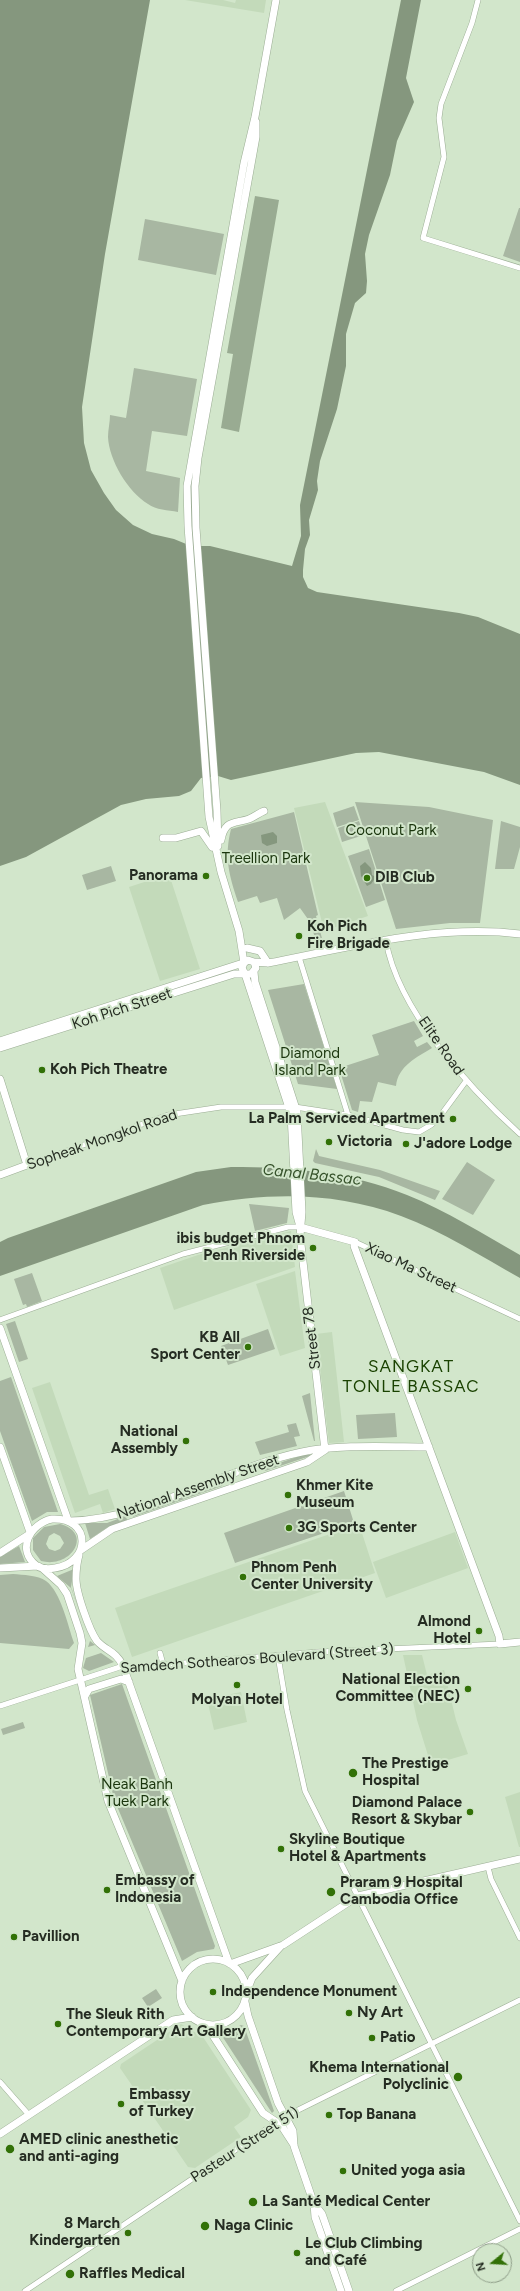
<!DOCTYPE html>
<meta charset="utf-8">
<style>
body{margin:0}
#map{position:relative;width:520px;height:2291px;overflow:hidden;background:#d2e6cb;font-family:Figtree,sans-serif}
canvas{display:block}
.north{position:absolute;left:472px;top:2243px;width:40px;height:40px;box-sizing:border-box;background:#d2e6cb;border:1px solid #8d9c87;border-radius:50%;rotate:252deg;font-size:11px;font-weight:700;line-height:16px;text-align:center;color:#252c22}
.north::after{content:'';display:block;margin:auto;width:14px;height:18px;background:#327107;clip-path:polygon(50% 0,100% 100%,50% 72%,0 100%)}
</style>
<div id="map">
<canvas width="520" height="2291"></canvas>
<div class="north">N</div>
</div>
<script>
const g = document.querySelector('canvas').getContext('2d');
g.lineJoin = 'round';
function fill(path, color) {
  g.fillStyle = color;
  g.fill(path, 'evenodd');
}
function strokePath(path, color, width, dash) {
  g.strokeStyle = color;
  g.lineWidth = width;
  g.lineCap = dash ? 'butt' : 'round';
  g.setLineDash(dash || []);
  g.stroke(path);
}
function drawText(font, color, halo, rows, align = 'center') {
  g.font = font + ' Figtree,sans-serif';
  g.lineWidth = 4;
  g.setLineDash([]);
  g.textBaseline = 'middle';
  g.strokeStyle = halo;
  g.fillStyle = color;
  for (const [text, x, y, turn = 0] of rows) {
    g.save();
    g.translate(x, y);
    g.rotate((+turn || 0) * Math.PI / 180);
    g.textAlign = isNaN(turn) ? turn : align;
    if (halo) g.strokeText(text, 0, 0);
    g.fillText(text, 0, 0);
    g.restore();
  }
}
fill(new Path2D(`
 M185,0H223L235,3L236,0H266L264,13Z
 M325,802L368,916L324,931L294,808Z
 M169,874L200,969L160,981L129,887Z
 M291,1231L295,1267L174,1310L160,1268L198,1255Z
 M295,1271L305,1348L280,1356L256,1284Z
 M332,1332L344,1442L329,1443L316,1334Z
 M50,1382L89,1495L108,1489L115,1509L103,1513L100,1504L75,1513L32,1388Z
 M359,1524L375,1573L132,1657L115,1608Z
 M455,1532L468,1568L386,1598L373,1562Z
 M403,1655H422L427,1675L444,1670L456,1720L468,1754L431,1765L417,1720Z
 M241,1692L247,1722L214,1730L207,1699Z
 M520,1792V1847H519L505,1797Z
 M181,2024L203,2037L251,2110L248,2117L234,2127L241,2137L195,2168L188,2167L120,2068L121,2064Z`), '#c3daba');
fill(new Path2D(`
 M519,208H520V262L503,256Z
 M145,219L224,234L216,275L138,260Z
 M134,368L197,379L187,436L152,431L146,471L180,478L178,512C168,510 156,510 148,504C128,492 109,460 108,437C108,430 110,422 110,415L126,418Z
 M355,802L429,807L493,820L480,923H450L396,929Z
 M354,806L359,820L337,827L333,813Z
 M294,812L318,915L316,916L323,942L317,944L310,922L300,908L284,920L277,898L260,903L257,896L238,902C229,875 224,857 231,829Z
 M359,821L364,835L342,842L338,828Z
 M501,821L520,827V847L514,869H495Z
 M369,849L385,900L366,907L348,856Z
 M111,866L116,881L87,890L82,875Z
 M304,984L337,1089L298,1084L268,990Z
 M414,1021L423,1036L414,1041L417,1047L427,1042L432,1048C417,1057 398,1066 396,1086L378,1082L372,1102L360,1101L358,1112L352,1110L339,1068L379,1055L372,1035Z
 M316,1149L319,1156L380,1170L440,1191L435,1200L379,1177L315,1163L313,1161Z
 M467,1162L495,1180L473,1215L442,1199Z
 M249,1204L289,1208L287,1223L255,1231Z
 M32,1273L42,1301L27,1307L26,1304L23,1305L14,1279Z
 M15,1321L28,1359L19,1362L6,1324Z
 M268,1329L275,1349L228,1365L221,1346Z
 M11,1377L58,1512H47L32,1521L0,1431V1381Z
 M310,1393L315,1441H314L302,1396Z
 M395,1413L397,1437L358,1439L356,1415Z
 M296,1423L300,1436L294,1437L297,1446L260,1455L255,1442L289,1432L287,1425Z
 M313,1455L265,1471L263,1470L264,1468L303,1455Z
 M221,1482L224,1483L222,1486L133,1517L134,1514Z
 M344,1491L354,1523L235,1563L224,1533Z
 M126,1516L127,1520L108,1527L90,1539L85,1523H107Z
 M60,1524C94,1533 71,1569 41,1561L33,1550V1538L44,1527ZM54,1533L60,1536L64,1543L60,1549L55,1551L49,1549L46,1544L49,1536Z
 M19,1546L25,1562L0,1564V1557Z
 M74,1569L71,1587L90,1641L95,1645L88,1647L90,1641L71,1588L57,1576Z
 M13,1574C23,1575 38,1575 46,1581C61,1592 68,1626 74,1643L69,1649L0,1643V1575Z
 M101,1653L114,1662L89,1671L83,1668L86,1658Z
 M122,1684L215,1946L214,1949L197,1952L182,1961L114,1799L90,1695Z
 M23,1722L25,1728L3,1735L1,1729Z
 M156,1989L162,1998L148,2007L142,1998Z
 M241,2025L244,2026L274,2111L272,2113L222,2036L223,2034Z`), '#a8b7a2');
fill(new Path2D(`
 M255,196L279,200L239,432L221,428L233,354L227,353Z`), '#99ab92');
fill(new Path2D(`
 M0,0H150L105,254L82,407L84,443L91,470L104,493L116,510L133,525L152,534L174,539L191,546H210L292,566L301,536L300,505L401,0H421L406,78L414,102L397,141L390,175L369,235L365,254L367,281L366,293L355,303L346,334V366L337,409L320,461L317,481L318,490L309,520L310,535L305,549L303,570V577L308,588L317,592L459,613L478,617L520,634V785L484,772L379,752L356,753L231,780L218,776L201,778L191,791L179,796L146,799L121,805L26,857L0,866Z
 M273,832L277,836V843L267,846L262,843L261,835Z
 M365,862L371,868L372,875L376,877L371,884L367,886L361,876L360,866Z
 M231,1167C291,1167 351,1172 407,1195C447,1211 483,1234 520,1255V1278C481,1256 443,1232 401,1216C336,1192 271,1192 203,1205L0,1276V1242L8,1238L196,1172Z`), '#85977e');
const minor = new Path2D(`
 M478,0L472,23L441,104L439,118L444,157L423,238L520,268
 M386,941C398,1010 469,1088 520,1134
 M299,957L348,1115
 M27,1165L168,1115L221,1107H295L348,1115L403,1130L419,1132L431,1125L438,1119L466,1081
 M355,1242L520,1319
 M0,1320L183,1254L288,1227H300
 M160,1653L163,1664
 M278,1656L287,1710L305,1791L520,2221
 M0,1706L123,1666L135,1667L318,1652L500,1644
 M488,1867L491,1879L520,1938
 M0,2082L29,2115
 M25,2291L286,2116L520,2000
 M396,2291L520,2229`);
const major = new Path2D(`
 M163,838H176L201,831L212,847
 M221,840C225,820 233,824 249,819C254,817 259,813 264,811
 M218,846L217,811L196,528L195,486L198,458L256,137V122
 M247,948L260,951L268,963
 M254,962L268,963C351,947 436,924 520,934
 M244,963L239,931L221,872L209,817L188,526L187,486L244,163L255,117L276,0
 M254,972L255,982L297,1112L302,1212L300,1236L325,1450
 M245,974L291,1114L296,1212L299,1223
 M0,1041L243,963
 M0,1048L234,974H251L256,968L254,962L248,960L244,963L242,968L244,972
 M0,1079L27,1165L0,1175
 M300,1227L355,1242L354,1246L499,1636L500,1644L520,1642
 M0,1328L68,1520
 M0,1447L30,1532
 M52,1519C92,1517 91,1563 55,1568C49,1569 42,1569 37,1566C15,1550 31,1523 52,1519Z
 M70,1521C148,1519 225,1468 302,1452C338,1444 391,1447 429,1447
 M81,1550L112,1529L307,1462L325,1450
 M0,1553L28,1535
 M79,1555C77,1562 76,1571 76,1579C76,1592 89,1630 97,1641C106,1651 116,1651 123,1666L229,1963
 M0,1568L38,1566
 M42,1568L61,1585L67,1594L80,1633L82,1643L78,1669L108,1801L182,1981
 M85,1696L89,1689L121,1679L129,1682
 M180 1992a33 33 0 1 1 66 0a33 33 0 1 1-66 0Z
 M230,1964L283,1945L358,1896L520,1859
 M246,1993L252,1978L281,1946
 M245,2002L248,2016L278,2103L293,2131L294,2146L314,2204L315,2217L341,2291
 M202,2023L212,2034L263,2113L281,2125L294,2145
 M0,2134L173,2020L192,2017
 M315,2205L322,2214L349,2291`);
strokePath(minor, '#9bad94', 6);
strokePath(major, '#9bad94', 8);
strokePath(minor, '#fff', 5);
strokePath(major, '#fff', 7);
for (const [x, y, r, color] of [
 [206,876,4,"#327107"],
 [367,878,4,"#327107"],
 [299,936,4,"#327107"],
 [42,1070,4,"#327107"],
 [453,1119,4,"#327107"],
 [329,1142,4,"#327107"],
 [406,1144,4,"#327107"],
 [313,1248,4,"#327107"],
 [248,1347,4,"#327107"],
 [186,1441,4,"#327107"],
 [288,1495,4,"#327107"],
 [289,1528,4,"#327107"],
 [243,1577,4,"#327107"],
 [479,1631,4,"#327107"],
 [237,1685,4,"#327107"],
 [468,1689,4,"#327107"],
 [353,1773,5,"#327107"],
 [470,1812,4,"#327107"],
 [281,1849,4,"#327107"],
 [107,1890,4,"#327107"],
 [331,1892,5,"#327107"],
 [14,1937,4,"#327107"],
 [213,1992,4,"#327107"],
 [349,2013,4,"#327107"],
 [58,2024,4,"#327107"],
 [372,2038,4,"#327107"],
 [458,2077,5,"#327107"],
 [121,2104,4,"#327107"],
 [329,2115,4,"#327107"],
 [10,2149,5,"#327107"],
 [343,2171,4,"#327107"],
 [253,2202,5,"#327107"],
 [205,2226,5,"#327107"],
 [128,2233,4,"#327107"],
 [297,2253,4,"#327107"],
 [70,2274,5,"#327107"]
]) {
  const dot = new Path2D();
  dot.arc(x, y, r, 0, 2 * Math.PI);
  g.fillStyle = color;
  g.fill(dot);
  strokePath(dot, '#d2e6cb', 1.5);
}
drawText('15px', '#1a350d', '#d2e6cb', [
 ["Coconut Park",391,831],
 ["Treellion Park",266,859],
 ["Diamond",310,1054],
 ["Island Park",310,1071],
 ["Neak Banh",137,1785],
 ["Tuek Park",137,1802]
]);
drawText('bold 15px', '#252c22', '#d2e6cb', [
 ["Panorama",198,876,"right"],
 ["DIB Club",375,878],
 ["Koh Pich",307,927],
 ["Fire Brigade",307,944],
 ["Koh Pich Theatre",50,1070],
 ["La Palm Serviced Apartment",445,1119,"right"],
 ["Victoria",337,1142],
 ["J'adore Lodge",414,1144],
 ["ibis budget Phnom",305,1239,"right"],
 ["Penh Riverside",305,1256,"right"],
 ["KB All",240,1338,"right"],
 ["Sport Center",240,1355,"right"],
 ["National",178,1432,"right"],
 ["Assembly",178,1449,"right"],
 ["Khmer Kite",296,1486],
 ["Museum",296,1503],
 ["3G Sports Center",297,1528],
 ["Phnom Penh",251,1568],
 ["Center University",251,1585],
 ["Almond",471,1622,"right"],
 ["Hotel",471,1639,"right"],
 ["National Election",460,1680,"right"],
 ["Committee (NEC)",460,1697,"right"],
 ["Molyan Hotel",237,1700,"center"],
 ["The Prestige",362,1764],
 ["Hospital",362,1781],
 ["Diamond Palace",462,1803,"right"],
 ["Resort & Skybar",462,1820,"right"],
 ["Skyline Boutique",289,1840],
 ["Hotel & Apartments",289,1857],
 ["Embassy of",115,1881],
 ["Indonesia",115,1898],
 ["Praram 9 Hospital",340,1883],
 ["Cambodia Office",340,1900],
 ["Pavillion",22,1937],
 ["Independence Monument",221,1992],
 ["Ny Art",357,2013],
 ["The Sleuk Rith",66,2015],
 ["Contemporary Art Gallery",66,2032],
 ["Patio",380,2038],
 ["Khema International",449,2068,"right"],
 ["Polyclinic",449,2085,"right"],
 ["Embassy",129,2095],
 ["of Turkey",129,2112],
 ["Top Banana",337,2115],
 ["AMED clinic anesthetic",19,2140],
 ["and anti-aging",19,2157],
 ["United yoga asia",351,2171],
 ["La Santé Medical Center",262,2202],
 ["8 March",120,2224,"right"],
 ["Kindergarten",120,2241,"right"],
 ["Naga Clinic",214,2226],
 ["Le Club Climbing",305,2244],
 ["and Café",305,2261],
 ["Raffles Medical",79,2274]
], 'left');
drawText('15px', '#252c22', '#d2e6cb', [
 ["Koh Pich Street",122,1009,-18],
 ["Elite Road",441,1046,55],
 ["Sopheak Mongkol Road",102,1140,-19],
 ["Xiao Ma Street",411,1268,25],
 ["Street 78",312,1338,-97],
 ["National Assembly Street",198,1487,-19],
 ["Samdech Sothearos Boulevard (Street 3)",257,1659,-4],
 ["Pasteur (Street 51)",245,2145,-33]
]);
drawText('italic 16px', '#36522b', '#d2e6cb', [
 ["Canal Bassac",312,1175,6]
]);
g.letterSpacing = '1px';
drawText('17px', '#1a4201', '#d2e6cb', [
 ["SANGKAT",411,1367],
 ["TONLE BASSAC",411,1387]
]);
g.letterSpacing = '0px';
</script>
